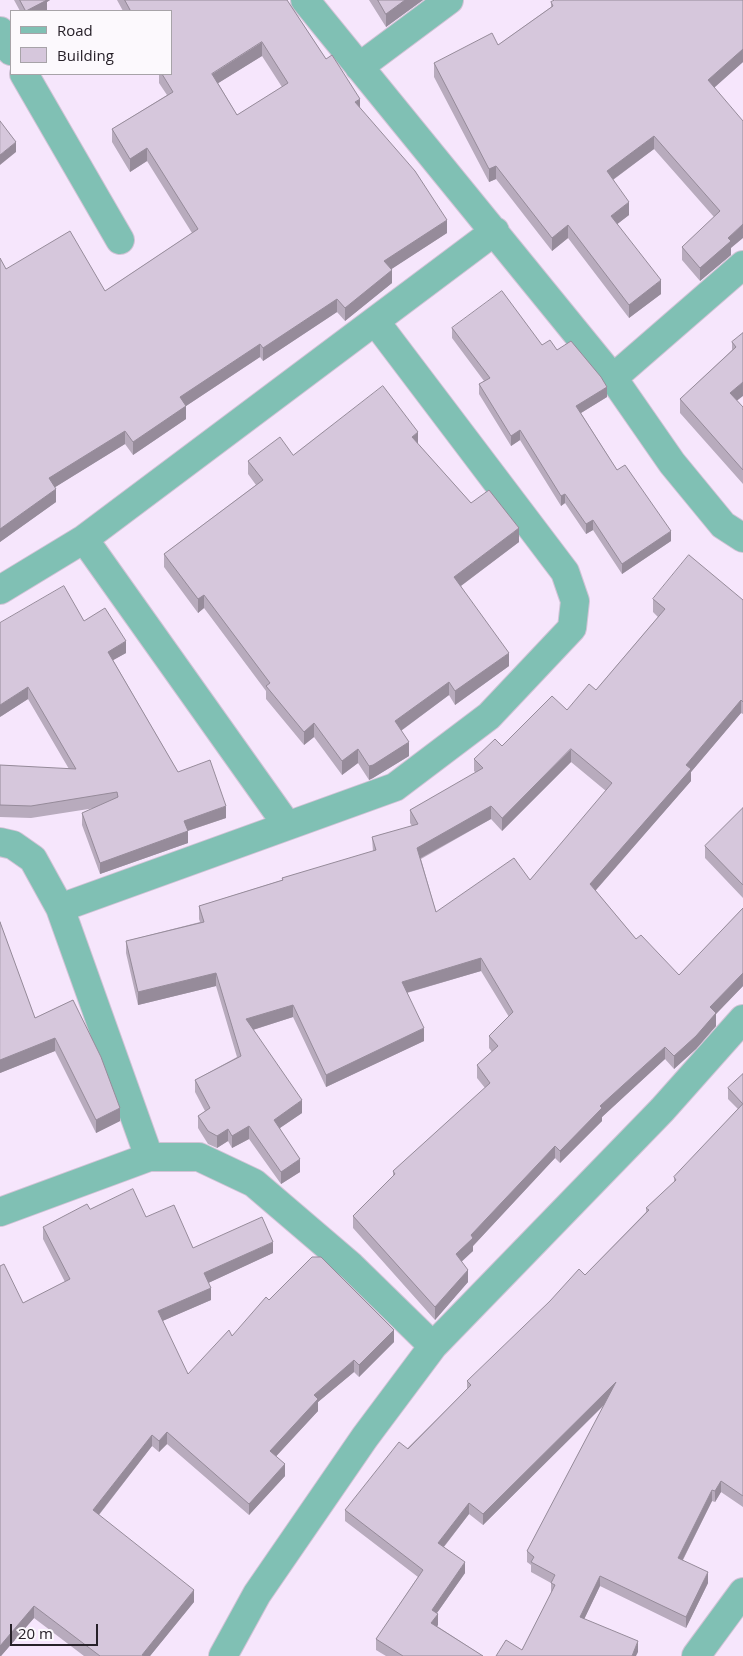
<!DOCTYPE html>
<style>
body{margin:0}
#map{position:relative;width:743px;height:1656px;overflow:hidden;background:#f6e6fc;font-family:"Open Sans",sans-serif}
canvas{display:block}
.legend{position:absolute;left:10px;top:10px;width:162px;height:65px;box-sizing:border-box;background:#fcf9fd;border:1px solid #a7a3a8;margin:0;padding:6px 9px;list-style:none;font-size:15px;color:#272129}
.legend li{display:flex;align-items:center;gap:10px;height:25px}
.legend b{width:25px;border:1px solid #a7a3a8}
.scale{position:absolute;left:10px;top:1624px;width:88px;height:22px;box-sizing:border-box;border:2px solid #272129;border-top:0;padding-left:6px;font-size:15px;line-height:18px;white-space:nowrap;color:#272129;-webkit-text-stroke:4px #fcf9fd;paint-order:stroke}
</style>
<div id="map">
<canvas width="743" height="1656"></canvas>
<ul class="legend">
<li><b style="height:6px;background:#80c0b4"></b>Road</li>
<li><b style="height:14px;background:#d6c7dc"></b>Building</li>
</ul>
<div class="scale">20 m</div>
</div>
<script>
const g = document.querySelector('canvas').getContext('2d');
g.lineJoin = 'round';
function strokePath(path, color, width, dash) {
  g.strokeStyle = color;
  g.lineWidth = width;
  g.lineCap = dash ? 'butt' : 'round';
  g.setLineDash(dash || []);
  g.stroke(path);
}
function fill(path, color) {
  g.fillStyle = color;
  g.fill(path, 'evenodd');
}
const minor = new Path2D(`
 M305,0L613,378L672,463L723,525L743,538
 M0,31L11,51
 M359,67L449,0
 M24,74L120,240
 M613,378L743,265
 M84,539L287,825
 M0,590L84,539L495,231
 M0,842L13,845L33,859L60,908L149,1157
 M60,908L395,787L489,716L572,628L575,601L565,572L375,321
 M0,1212L149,1157H199L254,1183L351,1266L433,1346
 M223,1656L257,1594L365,1437L433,1346L662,1110L743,1019
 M696,1656L743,1592`);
strokePath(minor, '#d1c3d6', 30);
strokePath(minor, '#80c0b4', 28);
fill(new Path2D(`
 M14,0H50L47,2V11H20Z
 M117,0H287L326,59L447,233L391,269L392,283L345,321L337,312L263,361L260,357L186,406V419L133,455L125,444L55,487L56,502L0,542V258L6,269L105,291L192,233L147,161L130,172L112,142V129L167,95L159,83V74H171V11H123ZM262,56L282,87L237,115L218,83Z
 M369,0H423L386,27Z
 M743,0V62L714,88L731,248V255L700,281L682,260V247L714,217L654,149L613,180L629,215L617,224L661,294L629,318L568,238L552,251L496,179L489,182L434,77V63L498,45L551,7V2Z
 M452,328L542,345L557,350L607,397L581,413L617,470L671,541L622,574L593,530L586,534L565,503L561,506L520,440L511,446L479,394V384L484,381L452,338Z
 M743,333L737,401L743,407V484L680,413V399L732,350V342Z
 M418,444L471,503L519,542L461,586L509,666L455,705L449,695L401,731L409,756L373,778L369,780L358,763L342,775L314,737L304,745L266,699V691L204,608L198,613L164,567V554L256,485L248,474V461L293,455Z
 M653,599L743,600V714L741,713L691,772V781L595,890L636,939L679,975L743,908V986L716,1014V1026L696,1049L674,1069L665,1059L602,1117V1121L560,1163L555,1158L473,1246V1251L461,1261L468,1282L435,1320L353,1228V1216L393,1176V1171L485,1088L477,1078V1065L492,1052L489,1048V1036L509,1017L481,971L407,993L424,1041L326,1087L293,1017L253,1030L302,1113L280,1128L300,1172L281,1184L249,1139L232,1148L228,1141L217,1148L208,1144L198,1128V1116L205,1111L195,1092V1080L237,1057L216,986L138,1005L126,953V941L200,922L199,919V906L282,880V878L373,852L372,837L412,826L410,823V810L476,773L474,771V759L502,746L567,710L596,690L658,617L653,612ZM571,762L606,791L530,880L436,912L421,859L491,819L502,831Z
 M84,621L126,653L113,660L178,772L226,818L188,831V843L100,874L82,825V813L95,808L31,818L0,817V765L69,769L28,699L0,717Z
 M743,808V898L705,858V846Z
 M0,922L35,1018L73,1000L120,1121L96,1133L55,1051L0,1073Z
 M743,1074V1507L721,1492L715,1502L712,1501L683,1560L708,1583L686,1628L600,1586L584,1619L638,1652L522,1650L551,1593V1583L531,1572V1565L527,1562V1551L604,1405L483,1525L469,1514L444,1547L465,1573L437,1613L438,1625L437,1626L483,1656H386L376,1650V1639L418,1577L345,1521V1510L467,1389V1381L585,1275L646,1212V1208L674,1182V1177L738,1109L728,1099V1088Z
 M90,1209L146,1217L193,1248L273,1253L208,1283L211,1300L162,1321L188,1374L232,1336L269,1300L394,1342L359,1377L354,1372L318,1402V1411L276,1456L285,1476L249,1515L167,1444L159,1452L152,1446L99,1515L194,1602L150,1656H84L34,1618L1,1656H0L23,1303L65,1282L43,1239V1227Z`), '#b8abbd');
fill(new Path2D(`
 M43,0H50L47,2V11H26Z
 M405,0H423L386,27V14Z
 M262,42V56L212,87V74Z
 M743,49V62L708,93V80Z
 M360,99V112L355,102Z
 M654,136V149L607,184V171Z
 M16,142V152L0,165V155Z
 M147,148V161L130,172V159Z
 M496,166V179L489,182V169Z
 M629,202V215L611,229V216Z
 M447,220V233L384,274V261Z
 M743,224V238L731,248V255L700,281V268L728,238Z
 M568,225V238L552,251V238Z
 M392,270V283L345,321V308Z
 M661,280V294L629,318V305Z
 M337,299V312L263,361V348Z
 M260,344V357L180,410V397Z
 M743,382V396L730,406V393Z
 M607,387V397L576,416V406Z
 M186,406V419L133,455V442Z
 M520,430V440L511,446V436Z
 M125,431V444L49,491V478Z
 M418,432V445L412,437Z
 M56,489V502L0,542V529Z
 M565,494V503L561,506V496Z
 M593,520V530L586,534V524Z
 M519,528V542L454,591V577Z
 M671,531V541L622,574V564Z
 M204,595V608L198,613V599Z
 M126,641V653L108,663V652Z
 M509,653V666L455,705V691Z
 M449,682V695L395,735V721Z
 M28,687V699L0,717V705Z
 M741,700V713L691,772V781L590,897V884L686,765Z
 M314,723V737L304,745V732Z
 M409,742V756L373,778L369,780V766Z
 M358,749V763L342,775V761Z
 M571,749V762L502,831V818Z
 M226,806V818L184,832V821Z
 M491,806V819L417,860V848Z
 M188,831V843L100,874V863Z
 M481,958V971L402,994V982Z
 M216,973V986L138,1005V992Z
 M743,973V986L716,1014V1026L696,1049L674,1069V1056L710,1007Z
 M293,1005V1017L246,1032V1019Z
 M424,1028V1041L326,1087V1075Z
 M55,1038V1051L0,1073V1060Z
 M665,1047V1059L602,1117V1121L560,1163V1151L600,1106Z
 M302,1100V1113L274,1132V1120Z
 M120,1108V1121L96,1133V1120Z
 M249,1126V1139L232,1148V1136Z
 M228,1129V1141L217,1148V1136Z
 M555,1146V1158L473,1246V1251L456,1267V1254L471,1235Z
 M300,1159V1172L281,1184V1172Z
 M273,1242V1253L204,1285V1273Z
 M468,1270V1282L435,1320V1307Z
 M211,1288V1300L158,1323V1311Z
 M394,1330V1342L359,1377V1365Z
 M354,1360V1372L318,1402V1411L270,1463V1451L314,1395Z
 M616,1382V1393L483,1525V1514Z
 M167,1432V1444L159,1452V1441Z
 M152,1435V1446L93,1522V1510Z
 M285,1464V1476L249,1515V1504Z
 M721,1481V1492L715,1502V1491Z
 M712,1490V1501L678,1569V1558Z
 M469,1503V1514L438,1554V1543Z
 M465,1562V1573L432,1620V1610Z
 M708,1572V1583L686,1628V1617Z
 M600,1576V1586L580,1628V1617Z
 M194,1590V1602L150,1656H142V1655Z
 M34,1606V1618L1,1656H0V1646Z
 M438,1614V1625L431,1634V1623Z
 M638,1641V1652L636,1656H632Z`), '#968b9a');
const building = new Path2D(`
 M20,0H47L26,11Z
 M125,0H287L326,59L332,55L360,99L355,102L415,171L447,220L384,261L392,270L345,308L337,299L263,348L260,344L180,397L186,406L133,442L125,431L49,478L56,489L0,529V258L6,269L70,231L105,291L198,229L147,148L130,159L112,129L173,92L162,74H171V11H131ZM262,42L288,83L237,115L212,74Z
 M378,0H405L386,14Z
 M555,0H743V49L708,80L743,121V224L728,238L731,241L700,268L682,247L720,211L654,136L607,171L629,202L611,216L661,280L629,305L568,225L552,238L496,166L489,169L434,63L492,33L498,45L553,6L551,2Z
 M0,121L16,142L0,155Z
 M502,291L542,345L550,340L557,350L571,341L601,377L607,387L576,406L617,470L625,465L671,531L622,564L593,520L586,524L565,494L561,496L520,430L511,436L479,384L490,378L452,328Z
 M743,333V382L730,393L743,407V470L680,399L736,347L732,342Z
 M383,386L418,432L412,437L471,503L489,490L519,528L454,577L509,653L455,691L449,682L395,721L409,742L373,765L369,766L358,749L342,761L314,723L304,732L266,686L270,683L204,595L198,599L164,554L263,480L248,461L280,437L293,455Z
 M689,555L743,600V702L741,700L686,765L691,769L590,884L636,939L641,935L679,975L743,908V973L710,1007L716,1013L696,1036L674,1056L665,1047L600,1106L602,1108L560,1151L555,1146L471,1235L473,1238L456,1254L468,1270L435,1307L353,1216L395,1174L393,1171L490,1083L477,1065L498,1046L489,1036L513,1012L481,958L402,982L424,1028L326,1075L293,1005L246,1019L302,1100L274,1120L300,1159L281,1172L249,1126L232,1136L228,1129L217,1136L208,1131L198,1116L210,1108L195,1080L241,1056L216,973L138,992L126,941L204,922L199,906L283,880L282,878L376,850L372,837L418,824L410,810L483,768L474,759L495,739L502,746L552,696L567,710L589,684L596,690L665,609L653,599ZM571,749L612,783L530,880L514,858L436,912L417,848L491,806L502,818Z
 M64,586L84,621L105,608L126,641L108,652L178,772L210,760L226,806L184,821L188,831L100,863L82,813L118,797L117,792L31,806L0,805V765L76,769L28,687L0,705V623Z
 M743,808V885L705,846Z
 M0,922L35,1018L73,1000L101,1057L120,1108L96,1120L55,1038L0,1060Z
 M743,1074V1104L728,1088Z
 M743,1104V1496L721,1481L715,1491L712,1490L678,1558L708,1572L686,1617L600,1576L580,1617L638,1641L632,1656H496L506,1640L522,1650L555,1585L551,1583L555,1575L531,1562L534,1557L527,1551L616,1382L483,1514L469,1503L438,1543L465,1562L432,1610L438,1614L431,1623L483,1656H403L376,1639L423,1570L345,1510L399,1442L408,1449L471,1385L467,1381L550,1301L579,1269L585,1275L649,1210L646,1208L676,1180L674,1177Z
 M133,1189L146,1217L174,1205L193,1248L262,1217L273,1242L204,1273L211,1288L158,1311L188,1374L229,1330L232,1336L266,1297L269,1300L312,1257H321L394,1330L359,1365L354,1360L314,1395L318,1399L270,1451L285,1464L249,1504L167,1432L159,1441L152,1435L93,1510L194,1590L142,1655L144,1656H100L34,1606L0,1646V1266L4,1264L23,1303L70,1279L43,1227L87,1204L90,1209Z`);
fill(building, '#d6c7dc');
strokePath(building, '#968b9a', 1);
</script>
